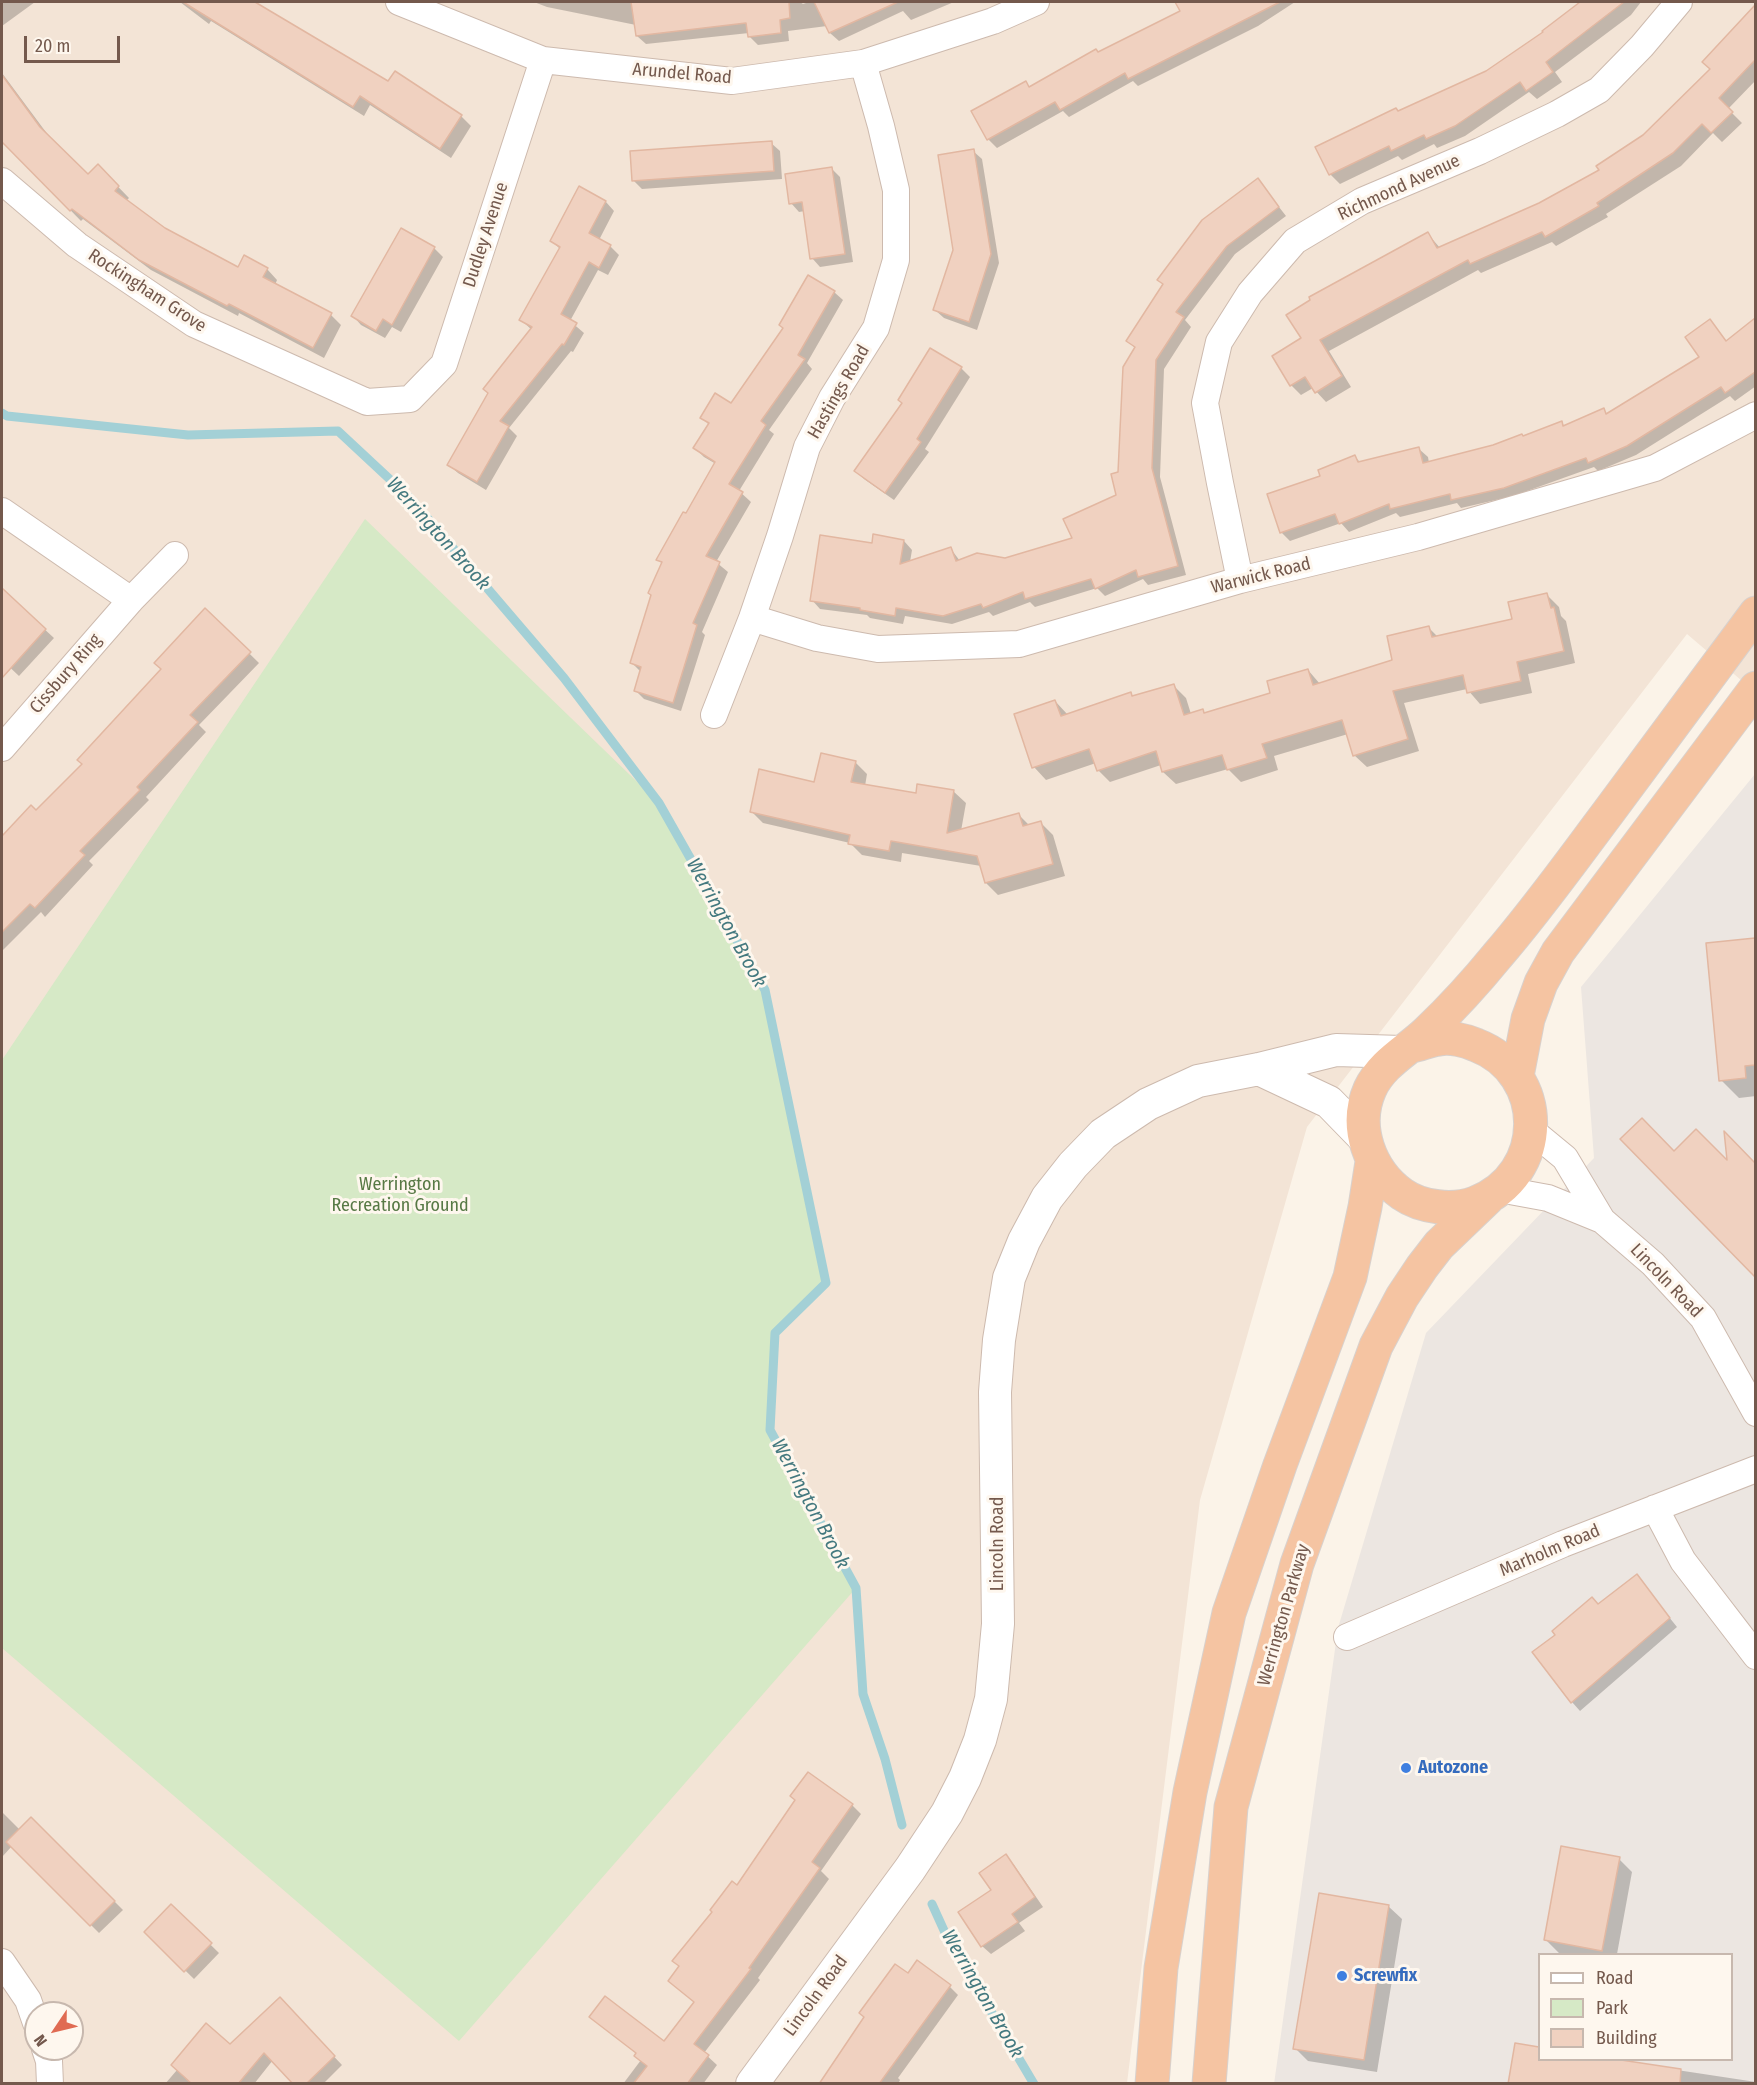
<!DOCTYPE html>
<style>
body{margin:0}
#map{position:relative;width:1757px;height:2085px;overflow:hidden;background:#fbf3e8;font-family:"Fira Sans Condensed",sans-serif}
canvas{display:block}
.frame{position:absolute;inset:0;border:3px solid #74594d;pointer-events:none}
.legend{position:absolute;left:1538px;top:1953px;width:195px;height:108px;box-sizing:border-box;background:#fef7ee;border:2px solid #c7b8ae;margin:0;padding:8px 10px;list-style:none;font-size:18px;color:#74594d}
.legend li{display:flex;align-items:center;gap:12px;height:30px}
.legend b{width:30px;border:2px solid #c7b8ae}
.north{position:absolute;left:24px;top:2001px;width:60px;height:60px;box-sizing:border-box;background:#fef7ee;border:2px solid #c7b8ae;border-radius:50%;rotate:235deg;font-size:16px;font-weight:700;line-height:24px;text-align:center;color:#74594d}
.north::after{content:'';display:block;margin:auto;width:21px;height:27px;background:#e06b52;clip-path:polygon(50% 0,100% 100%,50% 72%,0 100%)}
.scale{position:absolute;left:24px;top:36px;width:96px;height:27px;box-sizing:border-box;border:3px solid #74594d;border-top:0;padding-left:8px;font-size:18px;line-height:21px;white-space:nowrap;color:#74594d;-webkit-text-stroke:4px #fef7ee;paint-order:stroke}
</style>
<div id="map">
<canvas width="1757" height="2085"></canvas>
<div class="frame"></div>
<ul class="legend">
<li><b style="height:8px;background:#fff"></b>Road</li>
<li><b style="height:16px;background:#d6e9c6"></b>Park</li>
<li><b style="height:16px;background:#f0d1c0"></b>Building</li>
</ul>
<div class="north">N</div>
<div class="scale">20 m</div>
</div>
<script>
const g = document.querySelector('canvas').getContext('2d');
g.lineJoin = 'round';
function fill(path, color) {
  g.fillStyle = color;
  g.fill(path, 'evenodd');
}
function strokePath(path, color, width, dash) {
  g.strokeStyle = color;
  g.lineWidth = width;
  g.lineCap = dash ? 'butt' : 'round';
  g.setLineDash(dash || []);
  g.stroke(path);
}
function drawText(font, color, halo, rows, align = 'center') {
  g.font = font + ' "Fira Sans Condensed",sans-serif';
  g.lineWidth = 6;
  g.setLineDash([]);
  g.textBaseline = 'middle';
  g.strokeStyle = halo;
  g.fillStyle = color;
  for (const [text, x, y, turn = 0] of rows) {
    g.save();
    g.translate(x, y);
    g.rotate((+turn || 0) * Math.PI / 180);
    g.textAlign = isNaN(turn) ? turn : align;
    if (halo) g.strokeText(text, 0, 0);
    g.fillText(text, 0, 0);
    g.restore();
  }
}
fill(new Path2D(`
 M2,2H1755V692L1687,634L1307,1127L1200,1500L1127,2083L2,2084ZM36,2013H72V2049H36Z`), '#f3e4d6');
fill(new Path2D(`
 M1755,774V2083L1274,2084L1338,1628L1426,1333L1594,1158L1581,987ZM1540,1954H1732V2060H1540Z`), '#ece6e1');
fill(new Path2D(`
 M365,519L659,803L765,990L826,1283L775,1333L770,1430L856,1588L459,2041L2,1648V1060Z`), '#d6e9c6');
fill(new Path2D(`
 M2,2H35L2,26Z
 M180,2H253L388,83L461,116L471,126L451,158L370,105L364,116L211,21L209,24Z
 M534,2H684L685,5L709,2H800L803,4L809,2H954L911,20L903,11L839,41L830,33L827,26L788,31L789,41L758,45L749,36V33L646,44L637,36L636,25L547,7Z
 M1194,2H1295L1258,26L1138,86L1133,81L1069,117L1063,111L997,148L988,139L1026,83L1031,88L1182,11L1180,8Z
 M1583,2H1641L1631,15L1555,72L1562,82L1537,99L1529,92L1465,136L1437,148L1434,144L1402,160L1398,156L1340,184L1330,174L1398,112L1487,73L1546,33L1544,31Z
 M1746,18L1756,27V80L1728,109L1742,123L1722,142L1713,133L1681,166L1606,214L1608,217L1556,246L1552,242L1481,273L1478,270L1329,351L1351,387L1326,402L1313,388L1301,395L1291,385L1303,339L1428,234L1440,248L1540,204L1601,171L1644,136L1712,69Z
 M2,73L51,139L88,176L98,166L129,198L126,201L164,229L238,269H267L277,280L275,285L331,315L341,325L324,358L239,313L238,316L151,270L83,219L81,221L2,140Z
 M771,143L780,151L782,179L642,189L633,180Z
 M973,151L982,159L999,263L977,330L944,318L935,310L955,250Z
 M831,168L840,177L853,262L820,267L812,258L805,211L799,212L791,203Z
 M1258,180L1286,216L1235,254L1185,320L1191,327L1164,369L1160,477L1186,575L1148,585L1143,579L1105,596L1097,588L1035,607L1030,602L993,616L989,612L952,624L905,616L903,624L870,618L867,615L820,609L812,600L873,544L904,541L912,550L910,562L951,549L960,561L1005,560L1074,539L1118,496L1136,349L1128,341Z
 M580,188L606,202L614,211L599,240L610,246L619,255L608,275L598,270L570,321L584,333L573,352L571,351L509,428L517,436L486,490L458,473L449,465L532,330L521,320L560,249L552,241Z
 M434,248L443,257L401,332L392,327L385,338L361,325L353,316Z
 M834,292L843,300L807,363L812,369L769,430L774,434L739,491L751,502L716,562L728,572L702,632L705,635L681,711L644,699L636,691L641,672L632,663L663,564L658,560L687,515L716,464L704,457L695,448L709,425L702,417L731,405Z
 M1756,320V386L1735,401L1730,396L1636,455L1598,471L1594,467L1513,496L1461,508L1457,503L1400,517L1396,513L1349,532L1341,523L1290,541L1281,532L1322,477L1355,457L1361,463L1419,449L1428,457L1429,463L1523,438L1561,423L1565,426L1603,410L1608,415L1702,358L1710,321L1727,342Z
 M931,350L961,368L970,377L925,449L929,452L894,500L864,479L856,471L904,404Z
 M2,590L54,638L19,676L2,660Z
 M1547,595L1559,607L1561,616L1566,621L1575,663L1528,674L1532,693L1480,704L1467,689L1404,703L1419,751L1367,767L1354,755L1348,734L1274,756L1278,770L1241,782L1228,769L1176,784L1163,772L1161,765L1110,782L1098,770L1096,763L1046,780L1034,767L1055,701L1068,715L1130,694L1134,697L1174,686L1186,698L1191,714L1203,711L1206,714L1272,694L1308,670L1320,684L1394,661L1429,628L1438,637L1514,620Z
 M205,610L259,663L199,725L206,732L146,797L149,800L89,861L93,865L45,917L41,912L2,951V840L31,807L36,812L84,764L163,669Z
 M855,762L867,774L865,786L917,794L953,791L966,803L961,831L1019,815L1030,826L1041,823L1053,835L1065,876L998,895L986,883L981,866L902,853L901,862L862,855L850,843L763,823L751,811L815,784Z
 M1756,940V1096L1739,1098L1721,1080L1708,945Z
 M1726,1135L1756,1165V1275L1622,1139L1729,1164Z
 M1636,1576L1677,1627L1580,1711L1572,1702L1598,1605Z
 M852,1805L861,1814L821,1871L829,1879L758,1978L760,1980L704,2053L717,2065L703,2084H623L641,2060L637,2054L591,2017L664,2043L695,2003L670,1981L737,1888Z
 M2,1812L20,1830L77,1864L123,1910L99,1933L12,1846L2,1857Z
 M1006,1856L1014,1865L1043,1907L1019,1923L1025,1931L991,1954L982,1946L993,1890Z
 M1619,1859L1632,1872L1617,1954L1559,1953L1546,1940Z
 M171,1906L219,1953L194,1979L146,1932Z
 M1388,1906L1402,1919L1377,2072L1308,2061L1295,2048Z
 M908,1975L950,1987L958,1995L898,2078L900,2080L898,2084H819L865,2018Z
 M288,2008L342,2065L323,2084H295L273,2060L254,2084H165L177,2070L230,2046Z
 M1516,2045L1540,2048V2060H1611L1756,2082V2084H1510Z`), '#0003');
strokePath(new Path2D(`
 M2,413L7,416L188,435L338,431L411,499L564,678L659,803L765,990L826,1283L775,1333L770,1430L856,1588L863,1694L885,1759L902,1825
 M932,1904L947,1937L1034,2084`), '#a3d0d6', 9);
const building = new Path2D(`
 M183,2H255L388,81L395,71L462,115L440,149L360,96L353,107Z
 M631,2H789L790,18L780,20L781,33L748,37L746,23L636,36Z
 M814,2H898L829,33Z
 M1175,2H1280L1128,79L1125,73L1060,110L1055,102L987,140L971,111L1026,81L1029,87L1096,49L1098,52L1180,11Z
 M1580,2H1624L1546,62L1553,72L1526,91L1520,82L1455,126L1426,139L1424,135L1391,151L1389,146L1329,175L1315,147L1396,108L1398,111L1486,71L1543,32L1542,31Z
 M1755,5V60L1719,98L1733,112L1711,133L1702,124L1673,153L1597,203L1599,206L1545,237L1542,232L1470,264L1468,260L1320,340L1342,376L1315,393L1305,377L1290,386L1272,356L1301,338L1286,315L1310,300L1309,297L1428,232L1437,248L1539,203L1599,170L1596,166L1643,135L1710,69L1702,62Z
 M2,75L40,127L88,174L98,164L119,186L115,191L165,228L238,267L244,255L268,268L263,277L332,313L313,348L229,304L227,306L139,260L72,209L70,211L2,142Z
 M772,141L774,171L632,181L630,151Z
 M974,149L991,254L969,322L933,310L953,250L938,155Z
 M832,167L845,254L810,259L802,202L789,204L785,174Z
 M1258,178L1279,207L1227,246L1176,312L1184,317L1156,360L1152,468L1178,566L1138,577L1136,570L1095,589L1091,579L1025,599L1023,592L983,608L981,604L943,616L896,608L895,616L860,610V608L810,601L820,535L872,543L873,534L904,540L900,564L951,547L956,561L977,553L1005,558L1072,538L1063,519L1116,495L1111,474L1118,472L1123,367L1135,347L1126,341L1163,284L1157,280L1202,220Z
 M579,186L606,201L589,233L611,245L599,268L589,262L561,314L577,323L564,345L562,344L500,421L509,426L477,482L447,465L488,393L483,389L532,327L519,320L560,247L550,241Z
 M401,228L435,247L392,325L383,319L376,331L351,316Z
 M808,275L835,291L798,355L805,359L761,421L766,425L729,484L743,492L706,556L720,562L693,623L697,625L673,703L634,691L641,667L630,663L651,595L648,593L662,562L656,560L683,512L686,513L715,462L693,448L709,423L700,418L715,393L731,403L783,328L779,325Z
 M1755,318V372L1725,393L1721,387L1627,446L1588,463L1586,458L1504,488L1451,500L1450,494L1390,509L1389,504L1339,524L1335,514L1280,533L1267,494L1320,476L1318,470L1355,455L1358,462L1419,447L1423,463L1493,445L1522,434L1523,436L1562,421L1563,426L1604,408L1606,414L1699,357L1685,337L1710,319L1726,341Z
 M930,348L962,367L917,439L921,442L885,493L854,471L902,403L898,400Z
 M2,588L46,629L2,678Z
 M1547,593L1551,608L1554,607L1564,651L1517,662L1521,681L1467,693L1463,675L1393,691L1408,739L1353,756L1342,720L1262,744L1267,758L1227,770L1222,755L1162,772L1156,751L1097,771L1089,749L1032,768L1014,714L1055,700L1061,716L1131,692L1132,696L1174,684L1184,715L1203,709L1204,713L1270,693L1267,681L1308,669L1313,685L1392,660L1387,636L1429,626L1432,637L1512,619L1508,602Z
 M205,608L251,652L190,715L198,722L137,787L140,790L80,851L85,855L35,908L30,904L2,932V836L31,805L36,810L82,764L77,760L161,669L154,663Z
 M821,753L856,761L851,782L916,793L917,784L954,790L947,833L1019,813L1023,826L1041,821L1053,864L985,883L977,856L891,841L889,851L848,844L850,835L750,812L759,769L814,782Z
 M1755,938V1065L1745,1066L1746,1078L1719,1081L1706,943Z
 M1642,1118L1674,1151L1696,1129L1727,1160L1724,1131L1755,1163V1277L1620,1139Z
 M1637,1574L1670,1618L1571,1703L1532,1652L1555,1635L1552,1631L1592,1597L1598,1604Z
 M808,1772L853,1804L812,1862L820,1868L749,1968L751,1969L694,2044L709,2055L687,2084H633L647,2066L634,2056L636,2053L589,2017L605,1996L664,2041L694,2002L668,1981L679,1966L672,1961L712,1912L710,1910L732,1881L737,1885L795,1800L790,1796Z
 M31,1817L115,1901L90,1926L6,1842Z
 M1561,1846L1620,1857L1602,1951L1544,1940Z
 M1006,1854L1035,1897L1012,1914L1018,1922L981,1947L958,1912L991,1890L979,1873Z
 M1319,1893L1389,1905L1364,2060L1293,2049Z
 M171,1904L212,1943L184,1972L144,1932Z
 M917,1960L951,1985L879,2084H819L864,2017L859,2013L895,1964L908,1973Z
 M280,1997L335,2056L306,2084H293L264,2053L238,2084H192L171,2065L206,2023L230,2044Z
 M1515,2043L1539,2047V2060H1621L1681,2069L1680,2084H1508Z`);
fill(building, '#f0d1c0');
strokePath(building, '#e2b7a1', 1.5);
const minor = new Path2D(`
 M399,2L543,60L732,81L863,63L993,21L1036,2
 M2,181L77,245L194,324L367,402L410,399L444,364L543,60
 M2,511L131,600
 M1240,580L1220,483L1205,403L1219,342L1250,293L1295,241L1362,201L1480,151L1557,114L1599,90L1642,46L1679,2
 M752,618L817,638L878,649L1019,644L1240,580L1418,537L1655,468L1756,415
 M714,715L752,618L780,536L807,447L832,398L876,328L896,260V190L881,126L863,63
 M2,748L131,600L175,555
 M1531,1130L1565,1158L1602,1220L1653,1264L1703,1318L1756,1413
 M1499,1189L1548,1198L1602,1220
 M1655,1508L1683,1561L1756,1656
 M1347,1637L1563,1544L1756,1469
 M2,1962L28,2000L36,2023
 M45,2049L49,2061L50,2084`);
const tertiary = new Path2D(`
 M1259,1069L1329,1102L1364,1138
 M752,2084L910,1869L947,1813L965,1778L980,1740L991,1699L998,1624L995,1392L999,1340L1009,1278L1024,1241L1047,1198L1073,1165L1103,1134L1148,1104L1198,1081L1259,1069L1336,1050L1402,1052`);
const trunk = new Path2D(`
 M1412,1046C1421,1044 1430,1040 1439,1039C1450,1037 1465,1040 1476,1045C1549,1073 1549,1175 1475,1203C1453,1211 1422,1208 1402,1194C1370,1171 1353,1127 1370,1089C1382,1063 1407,1051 1427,1032C1452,1008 1475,983 1497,956C1536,911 1571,862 1607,814C1657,747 1706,680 1756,613
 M1517,1076L1528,1019L1541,983L1558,952L1756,688
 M1152,2084L1161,1968L1190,1792L1229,1613L1280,1465L1350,1277L1365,1207L1372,1162
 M1209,2084L1231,1807L1297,1564L1376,1346L1402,1297L1422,1267L1439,1245L1488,1198`);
strokePath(minor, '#cdbaae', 28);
strokePath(tertiary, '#cdbaae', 34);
strokePath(trunk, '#d8d1cd', 35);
strokePath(minor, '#fff', 26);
strokePath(tertiary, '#fff', 32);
strokePath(trunk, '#f5c4a2', 33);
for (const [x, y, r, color] of [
 [1406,1768,6,"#3f7fe0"],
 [1342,1976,6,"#3f7fe0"]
]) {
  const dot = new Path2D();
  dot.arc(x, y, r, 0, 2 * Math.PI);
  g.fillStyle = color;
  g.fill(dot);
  strokePath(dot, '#fef7ee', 2);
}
drawText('18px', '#74594d', '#fef7ee', [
 ["Arundel Road",682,74,5],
 ["Richmond Avenue",1399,188,-25],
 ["Dudley Avenue",486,235,-72],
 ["Rockingham Grove",147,291,33],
 ["Hastings Road",839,392,-60],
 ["Warwick Road",1261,576,-14],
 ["Cissbury Ring",66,674,-49],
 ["Lincoln Road",1666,1281,46],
 ["Lincoln Road",998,1544,-90],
 ["Marholm Road",1550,1551,-23],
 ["Werrington Parkway",1284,1615,-74],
 ["Lincoln Road",816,1996,-54]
]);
drawText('18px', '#577945', '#fef7ee', [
 ["Werrington",400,1185],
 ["Recreation Ground",400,1206]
]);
drawText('bold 18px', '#366cbe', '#fef7ee', [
 ["Autozone",1418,1768],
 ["Screwfix",1354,1976]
], 'left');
drawText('italic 20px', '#44797f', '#fef7ee', [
 ["Werrington Brook",438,534,48],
 ["Werrington Brook",726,923,61],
 ["Werrington Brook",810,1504,62],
 ["Werrington Brook",982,1994,60]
]);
</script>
